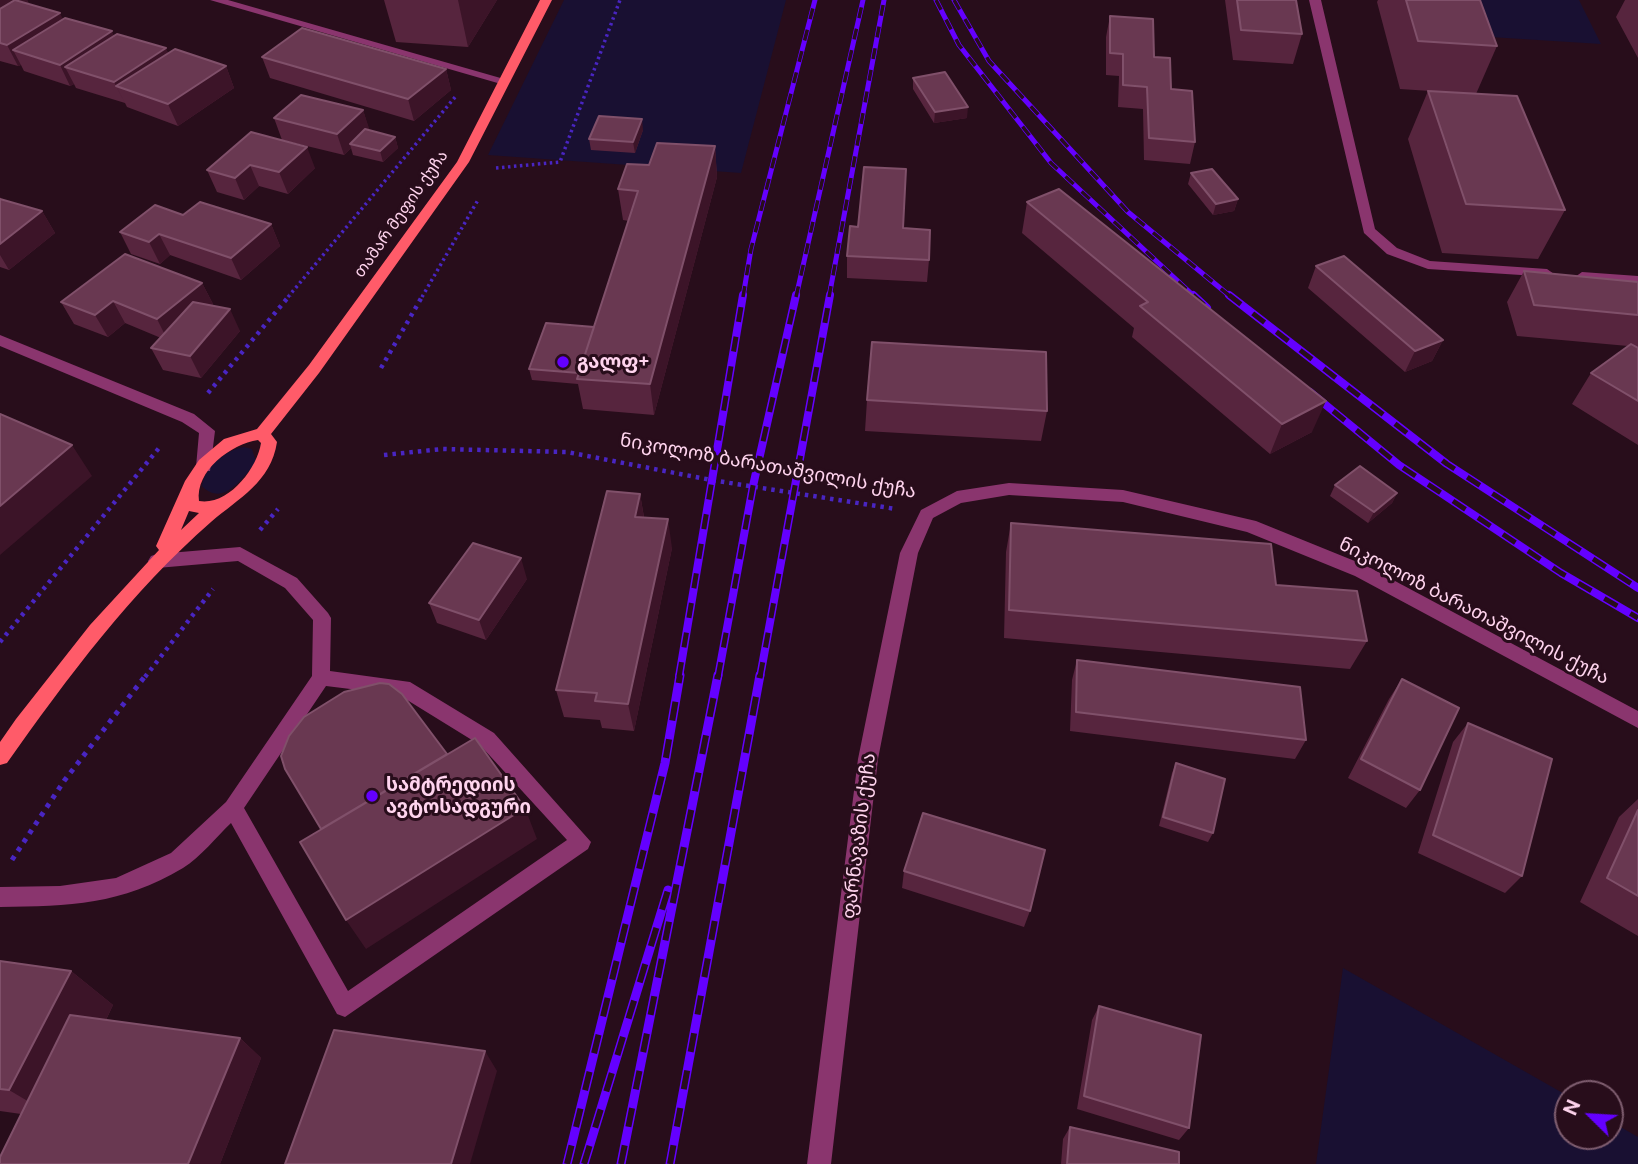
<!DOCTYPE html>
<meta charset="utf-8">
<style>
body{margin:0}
#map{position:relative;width:1638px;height:1164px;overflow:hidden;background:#280d1b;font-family:"Public Sans",sans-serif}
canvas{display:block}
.north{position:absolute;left:1554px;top:1080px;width:70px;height:70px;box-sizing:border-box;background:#280d1b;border:2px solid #7e5d6f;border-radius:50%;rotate:294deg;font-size:19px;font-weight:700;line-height:28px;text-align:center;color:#ffd4ee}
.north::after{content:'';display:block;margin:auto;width:24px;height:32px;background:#6400ff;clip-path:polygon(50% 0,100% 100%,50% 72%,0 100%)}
</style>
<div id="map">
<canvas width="1638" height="1164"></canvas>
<div class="north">N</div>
</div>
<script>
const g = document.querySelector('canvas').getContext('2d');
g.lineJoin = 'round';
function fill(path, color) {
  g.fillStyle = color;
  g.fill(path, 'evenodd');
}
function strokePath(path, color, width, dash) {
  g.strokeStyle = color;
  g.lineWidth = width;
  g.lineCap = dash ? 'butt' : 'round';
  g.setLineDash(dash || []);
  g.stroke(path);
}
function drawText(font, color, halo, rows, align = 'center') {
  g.font = font + ' "Public Sans","Noto Sans Georgian",sans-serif';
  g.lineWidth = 6;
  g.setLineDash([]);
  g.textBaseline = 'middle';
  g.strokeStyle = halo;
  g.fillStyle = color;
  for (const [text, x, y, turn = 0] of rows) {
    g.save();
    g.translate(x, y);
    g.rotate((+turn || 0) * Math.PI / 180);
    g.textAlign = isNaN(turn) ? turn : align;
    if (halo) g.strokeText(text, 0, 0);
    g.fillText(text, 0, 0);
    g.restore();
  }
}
fill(new Path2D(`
 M564,0H786L741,173L488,155Z
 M1476,0H1579L1601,44L1490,37Z
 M244,447L252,449L256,462C244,477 223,508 202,486C205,466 226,450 244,447Z
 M1343,968L1568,1096V1136H1610V1121L1638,1137V1164H1316Z`), '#191032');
strokePath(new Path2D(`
 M496,168L560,162L620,0
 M288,297L456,96
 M422,297L478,200`), '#4925c2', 3.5, [2.5, 3.5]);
strokePath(new Path2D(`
 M381,368L423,295
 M208,393L290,295
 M384,455L442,449L567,452L711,480L896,509
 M260,530L278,509
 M0,642L159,448
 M145,677L213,589`), '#4925c2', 4.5, [3.5, 5]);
strokePath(new Path2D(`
 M12,860L64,781L146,675`), '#4925c2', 5, [4.5, 6]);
fill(new Path2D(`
 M210,0H228L511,81L501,84Z
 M1309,0H1321L1375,229L1397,248L1430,261L1547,269L1554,274L1552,277L1428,269L1387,254L1364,233Z
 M1582,272L1638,276V286L1577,280L1575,277Z
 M0,335L194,414L215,431L210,471H198L196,467L199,433L182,422L0,346Z
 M1009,483L1123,490L1256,521L1367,566L1638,711V728L1355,576L1247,532L1123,502L1009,495L961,503L933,518L918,553L878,759L831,1164H807L858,759L900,553L921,510L957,491Z
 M240,547L297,578L328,613L331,618L330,671L410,682L494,733L591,842L588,849L345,1017L337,1014L231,823C216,837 201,857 183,868C121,905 70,906 0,907V887L60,886L116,878L171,853L226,802L312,676L313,620L285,588L238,561L157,568L151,566L148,561L151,556L157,554ZM326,686L399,695L480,745L567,840L348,991L244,808Z`), '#8a356e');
fill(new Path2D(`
 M540,0H552L469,162L319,373L271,434L277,442C271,482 239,498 211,522C131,592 68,677 7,763L0,765V742L16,719L90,625L159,550L156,546L185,481L199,460L224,439L257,429L309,365L457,162ZM258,440L261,443C257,469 228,506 199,501C195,471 231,444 258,440ZM189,511L199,513L181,530Z`), '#ff5b69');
const railFar2 = new Path2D(`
 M936,0L959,45L1051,163L1195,297
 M954,0L989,61L1128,212L1231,297
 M743,297L751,249L815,0
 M796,297L863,0
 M829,297L884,0`);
const railFar1 = new Path2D(`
 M1193,295L1207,308
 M1229,295L1447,464L1638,588
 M1310,392L1399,465L1561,573L1638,618
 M679,677L743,295
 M718,677L753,486L796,295
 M760,677L830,295`);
const rail = new Path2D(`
 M567,1164L665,763L680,675
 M584,1164L668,890
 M621,1164L718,675
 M670,1164L760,675`);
strokePath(railFar2, '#6400ff', 5);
strokePath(railFar1, '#6400ff', 8);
strokePath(rail, '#6400ff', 9);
strokePath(railFar2, '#280d1b', 3.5, [11]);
strokePath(railFar1, '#280d1b', 5, [15]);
strokePath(rail, '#280d1b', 6, [19]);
fill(new Path2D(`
 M0,0H27L29,4L63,19L168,53L226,66L234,88L178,126L127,107L125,103L76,88L74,84L70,86L24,71L21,65L18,66L0,61Z
 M384,0H497L468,47L396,42Z
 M1225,0H1296L1302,34L1293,64L1233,60Z
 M1378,0H1480L1497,46L1476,94L1400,89L1377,2Z
 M1625,0H1638V58L1616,17Z
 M1110,16L1154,57L1171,89L1195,142L1190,164L1144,160L1143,109L1118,107L1119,76L1106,75V37Z
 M262,57L446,69L451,90L414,121L270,78Z
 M913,78L967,118L934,123L913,89Z
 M1428,91L1565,210L1538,259L1442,253L1408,139Z
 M363,110L369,130L395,137L398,148L383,162L353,155L351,148L344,155L282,140L274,118Z
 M643,130L635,153L591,150L589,139Z
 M251,132L315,168L288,194L259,186L244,200L217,192L207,170Z
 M715,146L717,177L654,415L583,409L578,384L532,380L529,369L594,327L629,221L623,220L618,189L649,165Z
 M1191,173L1238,199L1234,211L1213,215L1188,184Z
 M0,197L1,199L42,211L55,233L9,270L0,267Z
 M1027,202L1312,432L1270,454L1132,337L1134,328L1022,233Z
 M183,215L271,224L280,246L241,280L170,255L160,264L131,254L120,232Z
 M903,228L929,260L927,282L847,278V256Z
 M1316,266L1443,340L1432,361L1405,372L1308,288Z
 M1524,271L1638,282V347H1636L1638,348V445L1572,404L1591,373L1628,346L1517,336L1507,302Z
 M202,283L213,304L211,306L240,331L201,378L163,370L151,348L161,338L125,323L108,337L74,324L61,302Z
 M867,400L1047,411L1041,441L865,431Z
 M1335,485L1397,493L1392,503L1368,523L1330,496Z
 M640,494L644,517L672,548L634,731L602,728L600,720L564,717L556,690Z
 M1011,523L1276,585L1367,641L1350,669L1004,638L1006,552Z
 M527,579L486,640L437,623L429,603Z
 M1077,660L1306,740L1295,759L1070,731L1072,680Z
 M1402,679L1420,790L1406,808L1348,778L1389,699Z
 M1468,723L1522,876L1505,893L1418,853L1453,742Z
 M1176,763L1213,833L1208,842L1159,826L1172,773Z
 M1638,799V936L1580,902L1619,817Z
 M904,871L1030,911L1024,927L902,888Z
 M0,961L71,971L113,1005L106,1020L240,1038L261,1058L220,1164H0L21,1114L0,1111Z
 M1099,1006L1189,1128L1179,1140L1077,1109L1092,1020Z
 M1070,1127L1179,1164H1061L1063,1139Z`), '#57253e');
fill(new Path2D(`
 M0,0H27L30,6L0,24Z
 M458,0H497L468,47Z
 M60,13L70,34L13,50L21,65L18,66L7,45Z
 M112,31L121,52L65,67L74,84L70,86L60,65Z
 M166,48L175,69L116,86L125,103L114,82Z
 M226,66L234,88L178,126L168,104Z
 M446,69L451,90L414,121L408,99Z
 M968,107L967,118L934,123L935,112Z
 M363,110L370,131L350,144L351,148L344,155L337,134Z
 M642,119L643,130L635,153L633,142Z
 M395,137L398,148L383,162L380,151Z
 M715,146L717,177L654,415L650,384Z
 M307,147L315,168L288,194L279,172Z
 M250,165L259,186L244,200L235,178Z
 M1238,199L1234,211L1213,215L1216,204Z
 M42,211L55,233L9,270L0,255V244Z
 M271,224L280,246L241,280L231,258Z
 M159,234L170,255L160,264L149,242Z
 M202,283L213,304L168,341L157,319Z
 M113,301L125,323L108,337L95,315Z
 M230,309L240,331L201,378L190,356Z
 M1443,340L1432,361L1405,372L1415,351Z
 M1326,401L1312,432L1270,454L1282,424Z
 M72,445L92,476L0,555V506Z
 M1397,493L1392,503L1368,523L1374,512Z
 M640,494L645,524L635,517Z
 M668,519L672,548L634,731L628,704Z
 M521,558L527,579L486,640L479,620Z
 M525,808L537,839L366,949L346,920Z
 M71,971L113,1005L58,1119L9,1090Z
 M240,1038L261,1058L220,1164H188Z
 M485,1051L497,1071L470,1164H451Z`), '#3c1428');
const building = new Path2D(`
 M15,0L60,13L7,45L0,43V9Z
 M1237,0H1296L1302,34L1241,30Z
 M1406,0H1480L1497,46L1418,41Z
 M1110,16L1153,19L1154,57L1170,58L1171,89L1192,91L1195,142L1149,138L1147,87L1123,85V54L1110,53Z
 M65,18L112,31L60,65L13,50Z
 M302,28L446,69L408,99L262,57Z
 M117,34L166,48L114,82L65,67Z
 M175,49L226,66L168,104L116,86Z
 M945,72L968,107L935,112L913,78Z
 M1428,91L1517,96L1565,210L1466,204Z
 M301,95L363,110L337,134L274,118Z
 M599,116L642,119L633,142L589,139Z
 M365,129L395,137L380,151L350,144Z
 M251,132L307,147L279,172L250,165L235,178L207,170Z
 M657,143L715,146L650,384L577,379L638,191L618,189L627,164L649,165Z
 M864,167L906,169L903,228L930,230L929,260L847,256L850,226L858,227Z
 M1212,169L1238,199L1216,204L1191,173Z
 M1059,189L1326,401L1282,424L1140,306L1148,302L1027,202Z
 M0,199L42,211L0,244Z
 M200,202L271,224L231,258L159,234L149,242L120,232L155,205L183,215Z
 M125,254L202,283L157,319L113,301L95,315L61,302Z
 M1344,256L1443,340L1415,351L1316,266Z
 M1524,271L1638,282V315L1534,305Z
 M193,302L230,309L190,356L151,348Z
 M546,323L594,327L579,373L529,369Z
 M872,342L1046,352L1047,411L867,400Z
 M1631,344L1638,348V401L1591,373Z
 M0,414L72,445L0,506Z
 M1360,466L1397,493L1374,512L1335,485Z
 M607,491L640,494L635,517L668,519L628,704L595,701L597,693L556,690Z
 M1011,523L1271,544L1276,585L1357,591L1367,641L1009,610Z
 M473,543L521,558L479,620L429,603Z
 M1077,660L1300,687L1306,740L1076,712Z
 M1402,679L1459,708L1420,790L1361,759Z
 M380,683L389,684L402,694L447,754L321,829L285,769L281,756L289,736L304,717L344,692Z
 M1468,723L1552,759L1522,876L1433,835Z
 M475,738L525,808L346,920L300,842Z
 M1176,763L1225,779L1213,833L1163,817Z
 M1638,810V896L1607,878Z
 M923,813L1045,850L1030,911L904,871Z
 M0,961L71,971L9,1090L0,1089Z
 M1099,1006L1201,1035L1189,1128L1084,1096Z
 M70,1015L240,1038L188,1164H0V1157Z
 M334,1030L485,1051L451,1164H285Z
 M1070,1127L1179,1152V1164H1067Z`);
fill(building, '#693851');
strokePath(building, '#80506a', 2);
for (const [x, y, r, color] of [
 [563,362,7,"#6400ff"],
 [372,796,7,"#6400ff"]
]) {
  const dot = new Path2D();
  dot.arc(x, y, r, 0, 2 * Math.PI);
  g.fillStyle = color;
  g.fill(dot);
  strokePath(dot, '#280d1b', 2.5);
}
drawText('16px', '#ffd4ee', '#280d1b', [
 ["თამარ მეფის ქუჩა",401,214,-55]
]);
drawText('bold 19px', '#ffd4ee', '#280d1b', [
 ["გალფ+",577,362],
 ["სამტრედიის",386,785],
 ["ავტოსადგური",386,807]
], 'left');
drawText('19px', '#ffd4ee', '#280d1b', [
 ["ნიკოლოზ ბარათაშვილის ქუჩა",768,466,10],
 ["ნიკოლოზ ბარათაშვილის ქუჩა",1474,611,27],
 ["ფარნავაზის ქუჩა",859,836,-83]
]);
</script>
